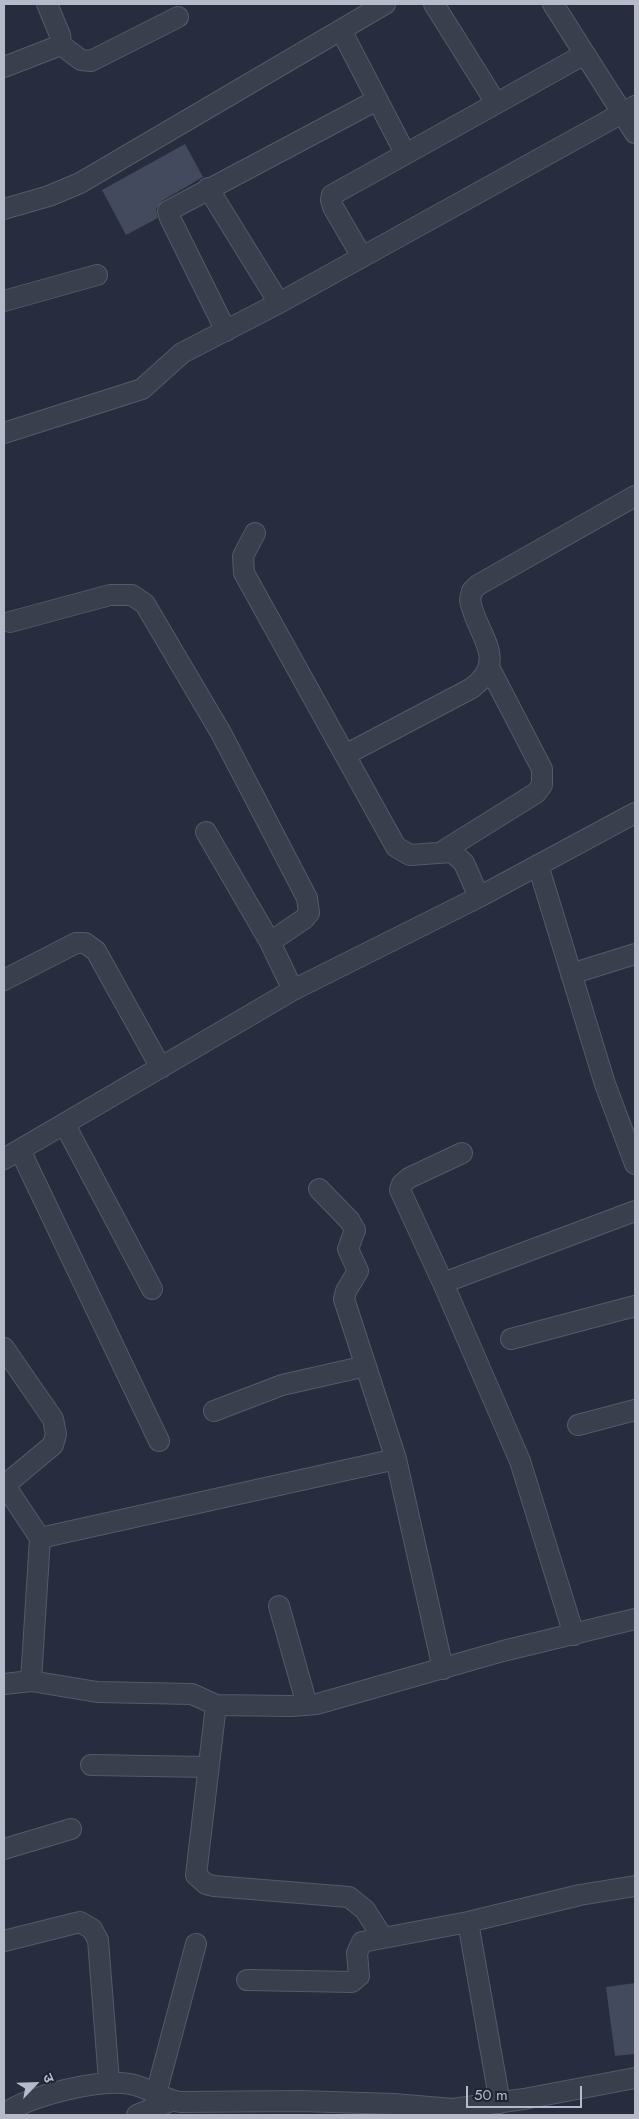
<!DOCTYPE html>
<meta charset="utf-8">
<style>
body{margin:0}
#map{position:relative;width:639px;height:2119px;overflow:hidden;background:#272c3e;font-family:Jost,"Noto Sans Devanagari",sans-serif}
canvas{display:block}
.frame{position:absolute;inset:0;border:5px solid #b7bac9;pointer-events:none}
.north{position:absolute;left:10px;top:2059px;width:50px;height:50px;-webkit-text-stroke:4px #1f2433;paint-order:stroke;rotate:66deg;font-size:14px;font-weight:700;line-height:20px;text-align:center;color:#b7bac9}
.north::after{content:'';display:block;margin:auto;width:18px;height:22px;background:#b7bac9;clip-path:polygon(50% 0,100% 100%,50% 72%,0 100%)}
.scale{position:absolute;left:466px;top:2086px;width:116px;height:22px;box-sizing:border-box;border:2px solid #b7bac9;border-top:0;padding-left:6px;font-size:15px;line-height:18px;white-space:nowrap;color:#b7bac9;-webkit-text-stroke:4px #1f2433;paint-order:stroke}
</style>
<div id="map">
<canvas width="639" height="2119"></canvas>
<div class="frame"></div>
<div class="north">उ</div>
<div class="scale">50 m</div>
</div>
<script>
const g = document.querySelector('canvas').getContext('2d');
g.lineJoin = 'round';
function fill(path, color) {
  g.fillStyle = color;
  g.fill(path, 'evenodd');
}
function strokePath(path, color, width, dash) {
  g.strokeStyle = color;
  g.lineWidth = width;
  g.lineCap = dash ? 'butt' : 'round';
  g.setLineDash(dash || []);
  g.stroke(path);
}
fill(new Path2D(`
 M185,144L203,177L162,201L156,209L158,218L126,235L102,190Z
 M635,1983V2054L615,2056L606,1987Z`), '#434a5d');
const minor = new Path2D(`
 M434,4L496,103
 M553,4L635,133
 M341,30L405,153
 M61,45L81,60L91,61L178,17
 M4,67L61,45L60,35L47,4
 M208,188L279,303
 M4,209L49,196L80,183L385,4
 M362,257L333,207L331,200L332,195L585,54
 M4,301L97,275
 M226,331L170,218L168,211L377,100
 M4,433L142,389L182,353L279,303L635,106
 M255,533L243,556L244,573L396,847L410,855L452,852L464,863L479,897
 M10,622L110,595H132L145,604L221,733L307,898L309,913L304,919L270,942
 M345,755L472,688C510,659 476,635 470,600L472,591L478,585L635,496
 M206,832L270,942L293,990
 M443,851L536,793L542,785V769L490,669
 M538,865L605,1084L635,1164
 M571,974L635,954
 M4,980L76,943H85L96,951L161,1068
 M65,1125L152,1289
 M20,1150L159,1441
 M462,1153L409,1178L402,1184L400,1190L443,1283L520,1461L574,1635
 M4,1159L293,990L479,897L635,813
 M319,1189L350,1221L355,1230L348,1249L358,1271L346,1291L344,1299L396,1459L443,1669
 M443,1283L635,1211
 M511,1339L635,1306
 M4,1348L53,1419L56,1434L53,1445L5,1485
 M214,1411L282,1385L366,1366
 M578,1425L635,1410
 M4,1484L40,1538L31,1681
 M40,1538L396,1459
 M279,1606L307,1705
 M4,1684L31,1681L97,1692L192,1694L216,1705L291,1706L317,1704L503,1651L635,1619
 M216,1705L196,1875L206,1884L214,1886L349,1897L365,1910L383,1938
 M91,1765L208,1767
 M4,1849L71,1829
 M468,1922L500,2103
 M4,1941L80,1922L92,1929L98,1940L109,2081
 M247,1980L352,1982L359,1976L357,1953L362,1942L468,1922L580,1895L635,1886
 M156,2094L196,1944
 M4,2114C29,2096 100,2078 130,2084C147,2087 162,2099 180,2102L300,2101L394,2104L453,2109L524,2099L635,2078
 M137,2115L171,2101`);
strokePath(minor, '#555a69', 22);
strokePath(minor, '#3a3f4e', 20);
</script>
